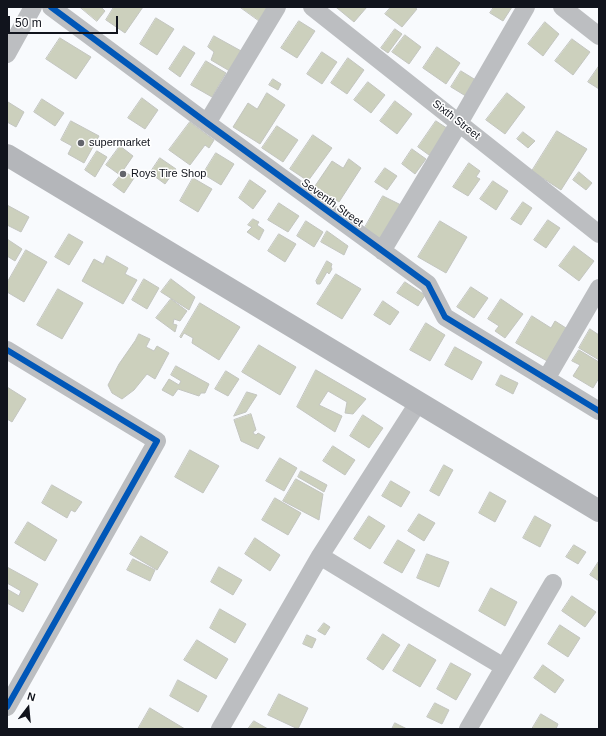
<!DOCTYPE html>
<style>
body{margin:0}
#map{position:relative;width:606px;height:736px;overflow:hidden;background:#f8fafd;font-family:Helvetica,sans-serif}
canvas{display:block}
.frame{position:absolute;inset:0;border:8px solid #11141d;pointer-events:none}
.north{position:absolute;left:8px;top:688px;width:40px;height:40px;-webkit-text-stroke:3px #fff;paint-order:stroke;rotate:16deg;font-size:11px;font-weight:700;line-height:16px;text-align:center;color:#11141d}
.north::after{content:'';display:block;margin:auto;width:14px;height:18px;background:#11141d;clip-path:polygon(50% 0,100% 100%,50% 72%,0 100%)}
.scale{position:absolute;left:8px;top:16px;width:110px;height:18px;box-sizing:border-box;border:2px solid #11141d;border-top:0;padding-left:5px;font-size:12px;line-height:14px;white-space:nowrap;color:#11141d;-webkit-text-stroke:3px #fff;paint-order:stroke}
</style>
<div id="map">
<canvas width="606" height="736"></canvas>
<div class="frame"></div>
<div class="north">N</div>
<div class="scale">50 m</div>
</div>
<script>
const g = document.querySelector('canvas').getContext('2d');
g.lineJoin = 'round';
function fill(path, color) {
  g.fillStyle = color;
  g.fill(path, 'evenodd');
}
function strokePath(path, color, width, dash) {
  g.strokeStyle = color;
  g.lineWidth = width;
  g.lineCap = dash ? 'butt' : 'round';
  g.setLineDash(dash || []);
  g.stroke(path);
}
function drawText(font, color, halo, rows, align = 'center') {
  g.font = font + ' Helvetica,sans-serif';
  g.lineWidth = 3;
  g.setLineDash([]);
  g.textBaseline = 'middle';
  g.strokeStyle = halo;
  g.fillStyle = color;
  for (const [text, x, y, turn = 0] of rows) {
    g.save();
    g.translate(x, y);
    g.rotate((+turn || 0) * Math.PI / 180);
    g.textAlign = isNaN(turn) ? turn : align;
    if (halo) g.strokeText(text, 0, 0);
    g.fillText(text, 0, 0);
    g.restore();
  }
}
const building = new Path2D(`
 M80,7H103L102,8L105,11L97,21Z
 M114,7H143L125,33L106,20Z
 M240,7H271L261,22Z
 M338,7H367L354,22L337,8Z
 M391,7H414L417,9L402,27L385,14Z
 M494,7H512L503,21L490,13Z
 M156,18L174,29L157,55L140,44Z
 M299,21L315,31L297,58L281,48Z
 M545,22L559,34L543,56L528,44Z
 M395,29L402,34L388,53L381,48Z
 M405,35L421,47L409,64L392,52Z
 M214,36L243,52L233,73L211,60L214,52L208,47Z
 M60,38L91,57L76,79L46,59Z
 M572,39L590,52L573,75L555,61Z
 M184,46L195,53L180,77L169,69Z
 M437,47L460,63L446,84L423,68Z
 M322,52L337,62L322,84L307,74Z
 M348,58L364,70L347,94L331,83Z
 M206,61L226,73L212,97L191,85Z
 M599,66V89L588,82Z
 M461,71L479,82L469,98L451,87Z
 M273,79L281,84L278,90L269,85Z
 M368,82L385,95L371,113L354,100Z
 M267,93L285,105L260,144L233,127L248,103L257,109Z
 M507,93L525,107L505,134L486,120Z
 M142,98L158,110L145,129L128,118Z
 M42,99L64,113L55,126L34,112Z
 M395,101L412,114L397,134L380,121Z
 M8,102L24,112L16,127L7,122Z
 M71,121L99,136L84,163L68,154L72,146L61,140Z
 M436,121L453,132L433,150L429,155L418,147Z
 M190,122L214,140L209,148L205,145L190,165L169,150Z
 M277,126L298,140L283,162L262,148Z
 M557,131L587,149L561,190L532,171Z
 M523,132L535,141L528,148L517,139Z
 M313,135L332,148L308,181L290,169Z
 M120,146L133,156L120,175L106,165Z
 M412,149L426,159L415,174L402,164Z
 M97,151L107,157L95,177L85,170Z
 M216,153L234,164L221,185L203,174Z
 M160,158L176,169L165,184L150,173Z
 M349,159L361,168L339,202L315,186L332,161L343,168Z
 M469,163L480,171L476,177L480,179L468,196L453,187Z
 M385,168L397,176L387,190L375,182Z
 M124,171L134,178L124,193L113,185Z
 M579,172L592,183L586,190L573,180Z
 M193,178L212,189L198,212L180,201Z
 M250,180L266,191L253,209L239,198Z
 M493,181L508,191L496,210L480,199Z
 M383,196L401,205L382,239L364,229Z
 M523,202L532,208L521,225L511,219Z
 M279,203L299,216L288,232L268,220Z
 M7,205L29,217L21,232L7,225Z
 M253,219L259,222L257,225L264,230L259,240L247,232L252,227L248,225Z
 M548,220L560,228L546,248L534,240Z
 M306,221L323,232L314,247L297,236Z
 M440,221L467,237L446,273L418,257Z
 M327,231L348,246L344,255L321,242Z
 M69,234L83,242L69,265L55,257Z
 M279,234L296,244L285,262L268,251Z
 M7,239L22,249L15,261L7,256Z
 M574,246L594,261L579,281L559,266Z
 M26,250L47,262L24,302L7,292V283Z
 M107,256L128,268L125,274L137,280L123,304L82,281L94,259L103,264Z
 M327,261L332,264L331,267L332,269L329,274L327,272L320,284H317L316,281Z
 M336,274L361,289L342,319L317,304Z
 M144,279L159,288L147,309L132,300Z
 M171,279L195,297L189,310L161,292Z
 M405,282L425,295L418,306L397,293Z
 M471,287L488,298L474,318L457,307Z
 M58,289L83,303L62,339L37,325Z
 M171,299L187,311L180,321L174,319L173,324L177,325L175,332L156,318Z
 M501,299L523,314L505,338L495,331L499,326L488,319Z
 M383,301L399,312L390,325L374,315Z
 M200,303L240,327L219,360L192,343L193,338L184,333L181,338L180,337Z
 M532,316L551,328L555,321L566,328L547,361L516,343Z
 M426,323L445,335L430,361L410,350Z
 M590,329L599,335V360L579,348Z
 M139,334L150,339L146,347L154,351L157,346L169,353L155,379L147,374L134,390L122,399L112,393L108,385L119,364L135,341Z
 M259,345L296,367L280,395L242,372Z
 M455,347L482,362L472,380L445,365Z
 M579,350L599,362V378L593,388L573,376L580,365L572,361Z
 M176,366L209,384L205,393H201L199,396L178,389L173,396L162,390L169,379L179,385L181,381L171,375Z
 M316,370L366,399L353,414L345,413L347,402L328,391L319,405L342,416L335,432L297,407Z
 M226,371L239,379L228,396L215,389Z
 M501,375L518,383L513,394L496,385Z
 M7,387L26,399L12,422L7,419Z
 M247,392L257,395L246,412L234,416Z
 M251,414L256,430L253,432L254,434L256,435L258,433L265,437L258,449L241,441L234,420Z
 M363,415L383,428L369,448L350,436Z
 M333,446L355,460L345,475L323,461Z
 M190,450L219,466L203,493L175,477Z
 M280,458L297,468L284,491L266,481Z
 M444,465L453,470L439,496L430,491Z
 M301,471L327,485L324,492L298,477Z
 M296,479L323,494L319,520L283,501Z
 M391,481L410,492L401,507L382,496Z
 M52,485L82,502L75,512L71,510L67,518L42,503Z
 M490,492L506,501L495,522L479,513Z
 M275,498L301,513L288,535L262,520Z
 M419,514L435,523L424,541L408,531Z
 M369,516L385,526L370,549L354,539Z
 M535,516L551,525L540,547L523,538Z
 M28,522L57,540L45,561L15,543Z
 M141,536L168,552L157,570L130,554Z
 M255,538L280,555L270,571L245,554Z
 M398,540L415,550L402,573L384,563Z
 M574,545L586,552L578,564L566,557Z
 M427,554L449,562L439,587L417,578Z
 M133,559L155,570L150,581L127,570Z
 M599,561V581L590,575Z
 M7,567L38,584L23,612L7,603V589L19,596L21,591L7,583Z
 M219,567L242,580L233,595L211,582Z
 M491,588L517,602L505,626L479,611Z
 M572,596L596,612L585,627L562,611Z
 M220,609L246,624L235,643L210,628Z
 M324,623L330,627L325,635L318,631Z
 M560,625L580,638L568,657L548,644Z
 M383,634L400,645L383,670L367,659Z
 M307,635L316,639L312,648L303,644Z
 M197,640L228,659L216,679L184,660Z
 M409,644L436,660L420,687L393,671Z
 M451,663L471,674L456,700L437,689Z
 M543,665L564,680L555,693L534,678Z
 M178,680L207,696L198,712L170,696Z
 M279,694L308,708L298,729L268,715Z
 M435,703L449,710L442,724L427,717Z
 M150,708L185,729H138Z
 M541,714L558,724L556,729H532Z
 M254,721L268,729H248Z
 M395,723L407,729H392Z`);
fill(building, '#ccd0bd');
strokePath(building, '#c3c5c0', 1);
strokePath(new Path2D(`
 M51,7L207,123L428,284L445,317L599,411
 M312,7L599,234
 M562,7L599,36
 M7,54L33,7
 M207,123L277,7
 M382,251L459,123L526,7
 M7,350L157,441L7,707
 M546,379L599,288
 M320,556L420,617L504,667
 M220,729L320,556L418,403
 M468,729L553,583`), '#bcbec1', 18);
strokePath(new Path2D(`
 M7,155L599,511`), '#b4b6ba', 22);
strokePath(new Path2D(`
 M51,7L207,123L428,284L445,317L599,411
 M7,350L157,441L7,707`), '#0057b8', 6);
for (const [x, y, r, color] of [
 [81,143,4,"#62646b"],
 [123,174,4,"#62646b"]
]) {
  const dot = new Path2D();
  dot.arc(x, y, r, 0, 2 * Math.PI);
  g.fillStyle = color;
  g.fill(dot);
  strokePath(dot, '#fff', 1.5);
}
drawText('11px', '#11141d', '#fff', [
 ["Sixth Street",456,120,38],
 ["Seventh Street",332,203,36]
]);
drawText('11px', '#11141d', '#fff', [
 ["supermarket",89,143],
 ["Roys Tire Shop",131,174]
], 'left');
</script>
